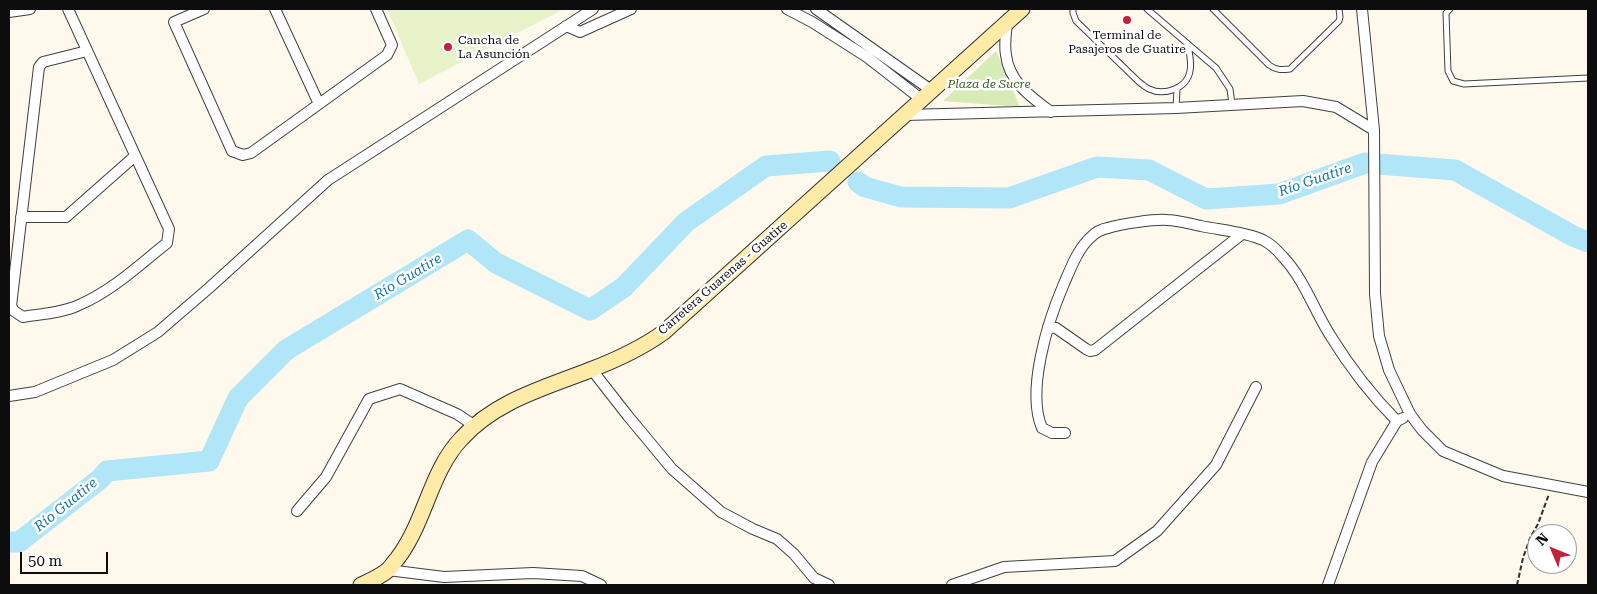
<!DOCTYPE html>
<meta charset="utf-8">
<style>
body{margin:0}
#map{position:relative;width:1597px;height:594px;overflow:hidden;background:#fff9ed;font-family:"Roboto Serif",serif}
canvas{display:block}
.frame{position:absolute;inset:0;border:10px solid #0d0d0d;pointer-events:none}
.north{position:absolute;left:1527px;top:524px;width:50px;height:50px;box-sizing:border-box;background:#fff;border:1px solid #9e9e9e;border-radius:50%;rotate:315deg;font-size:14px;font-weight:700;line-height:20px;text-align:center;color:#0d0d0d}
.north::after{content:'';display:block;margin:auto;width:18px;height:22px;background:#c2203c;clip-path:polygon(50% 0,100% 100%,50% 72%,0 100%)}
.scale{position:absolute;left:20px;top:552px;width:88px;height:22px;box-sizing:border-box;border:2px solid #0d0d0d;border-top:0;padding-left:6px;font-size:15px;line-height:18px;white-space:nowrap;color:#0d0d0d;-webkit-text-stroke:4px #fff;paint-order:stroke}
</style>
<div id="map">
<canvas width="1597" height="594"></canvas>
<div class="frame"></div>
<div class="north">N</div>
<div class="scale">50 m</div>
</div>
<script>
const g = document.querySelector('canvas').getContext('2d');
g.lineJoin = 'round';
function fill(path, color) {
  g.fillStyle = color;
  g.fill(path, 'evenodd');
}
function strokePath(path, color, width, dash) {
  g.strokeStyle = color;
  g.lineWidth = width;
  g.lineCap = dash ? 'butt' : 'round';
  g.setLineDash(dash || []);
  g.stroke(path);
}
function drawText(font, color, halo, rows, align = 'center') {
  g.font = font + ' "Roboto Serif",serif';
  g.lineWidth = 5;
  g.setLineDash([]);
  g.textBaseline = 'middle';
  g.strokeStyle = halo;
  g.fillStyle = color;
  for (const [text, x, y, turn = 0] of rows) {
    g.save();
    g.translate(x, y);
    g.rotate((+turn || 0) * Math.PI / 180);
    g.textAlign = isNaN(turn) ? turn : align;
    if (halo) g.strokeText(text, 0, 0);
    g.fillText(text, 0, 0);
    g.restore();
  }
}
fill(new Path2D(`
 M996,51L1020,107L943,101Z`), '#d8ebb6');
fill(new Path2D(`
 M387,9H564L419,84Z`), '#e8f2c8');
strokePath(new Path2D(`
 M858,182L865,187L901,197L1009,198L1097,167L1149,170L1206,199L1279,194L1365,163L1455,170L1573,236L1588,242
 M9,542H19L100,479L107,471L209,461L238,398L286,350L468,240L496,263L590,310L624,287L686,222L766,166L830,161`), '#b0e6f8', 21);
const lane = new Path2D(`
 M1073,9V13L1076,21L1139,82C1142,84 1145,87 1149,89C1164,96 1187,89 1190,71C1192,63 1189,52 1188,44
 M1147,9L1216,68L1230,89L1232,104
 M1213,9L1269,65C1276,70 1281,70 1290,69L1339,21L1340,17L1339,9
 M1450,9L1446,13L1448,71L1453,81L1464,84L1588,78
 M1176,108L1177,89`);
const street = new Path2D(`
 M68,9L169,229L167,243C139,265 112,291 79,305C62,313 41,314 23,317L14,311L11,306L39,67L43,62L87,51
 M204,9L174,22L232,151L243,155L251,153L387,55L392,45L376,9
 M275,9L319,104
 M787,9L812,22L867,57L921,99
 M816,9L931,90
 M1362,9L1374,130L1375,294L1379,336L1389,370L1410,414L1422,430L1443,451L1503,476L1588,492
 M9,12L30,9
 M1007,23C1006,33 1004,44 1006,55C1009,82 1031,97 1051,112
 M566,26L580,32L631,9
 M905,115L1176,108L1303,101L1336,107L1374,130
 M21,217H66L135,156
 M1048,327L1056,328L1086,349L1090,351L1095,350L1242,234
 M592,370L628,416L672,469L721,512L753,529L777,539L794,554L814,578L829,585
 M9,396L35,392L113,360L158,332L209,288L328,180L593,9
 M1065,433H1052L1042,428C1026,391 1048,321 1063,286C1070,270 1078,248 1091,237C1095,233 1102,229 1108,228C1120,224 1154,219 1167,220C1178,220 1190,224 1201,226C1220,230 1246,232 1263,240C1271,244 1278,251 1283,257C1304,279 1314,310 1330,335C1349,366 1371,395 1397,421
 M297,511L326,477L369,399L400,389L457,414L475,426
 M388,570L444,577L533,573L582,576L601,585
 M952,585L1004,567L1115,561L1157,531L1216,465L1256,387
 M1328,585L1372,462L1397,421L1403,418`);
const secondary = new Path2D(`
 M361,585C370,581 380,577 388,570C391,567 394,562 397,559C425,523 430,472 461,439C495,401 544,388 590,370C616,360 642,348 664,332L1022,9`);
strokePath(lane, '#404040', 7);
strokePath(street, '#404040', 12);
strokePath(secondary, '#2f2f2f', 17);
strokePath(new Path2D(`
 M1517,585L1523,558L1530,538L1538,524L1549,494`), '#2f2f2f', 2, [5, 2.5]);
strokePath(lane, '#fff', 5);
strokePath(street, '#fff', 10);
strokePath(secondary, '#ffeba8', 15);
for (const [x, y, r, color] of [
 [1127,20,5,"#c2203c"],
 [448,47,5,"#c2203c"]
]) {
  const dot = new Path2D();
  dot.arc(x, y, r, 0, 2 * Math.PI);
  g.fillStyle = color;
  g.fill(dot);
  strokePath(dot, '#fff', 2);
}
drawText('12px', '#0d0d0d', '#fff', [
 ["Terminal de",1127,35],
 ["Pasajeros de Guatire",1127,49],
 ["Cancha de",458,40,"left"],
 ["La Asunción",458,54,"left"]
]);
drawText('italic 12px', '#34671b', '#fff', [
 ["Plaza de Sucre",989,84]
]);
drawText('12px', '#0d0d0d', '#fff', [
 ["Carretera Guarenas - Guatire",723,278,-41]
]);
drawText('italic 14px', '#1276a4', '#fff', [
 ["Río Guatire",1315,180,-19],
 ["Río Guatire",408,277,-31],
 ["Río Guatire",66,505,-39]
]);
</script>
